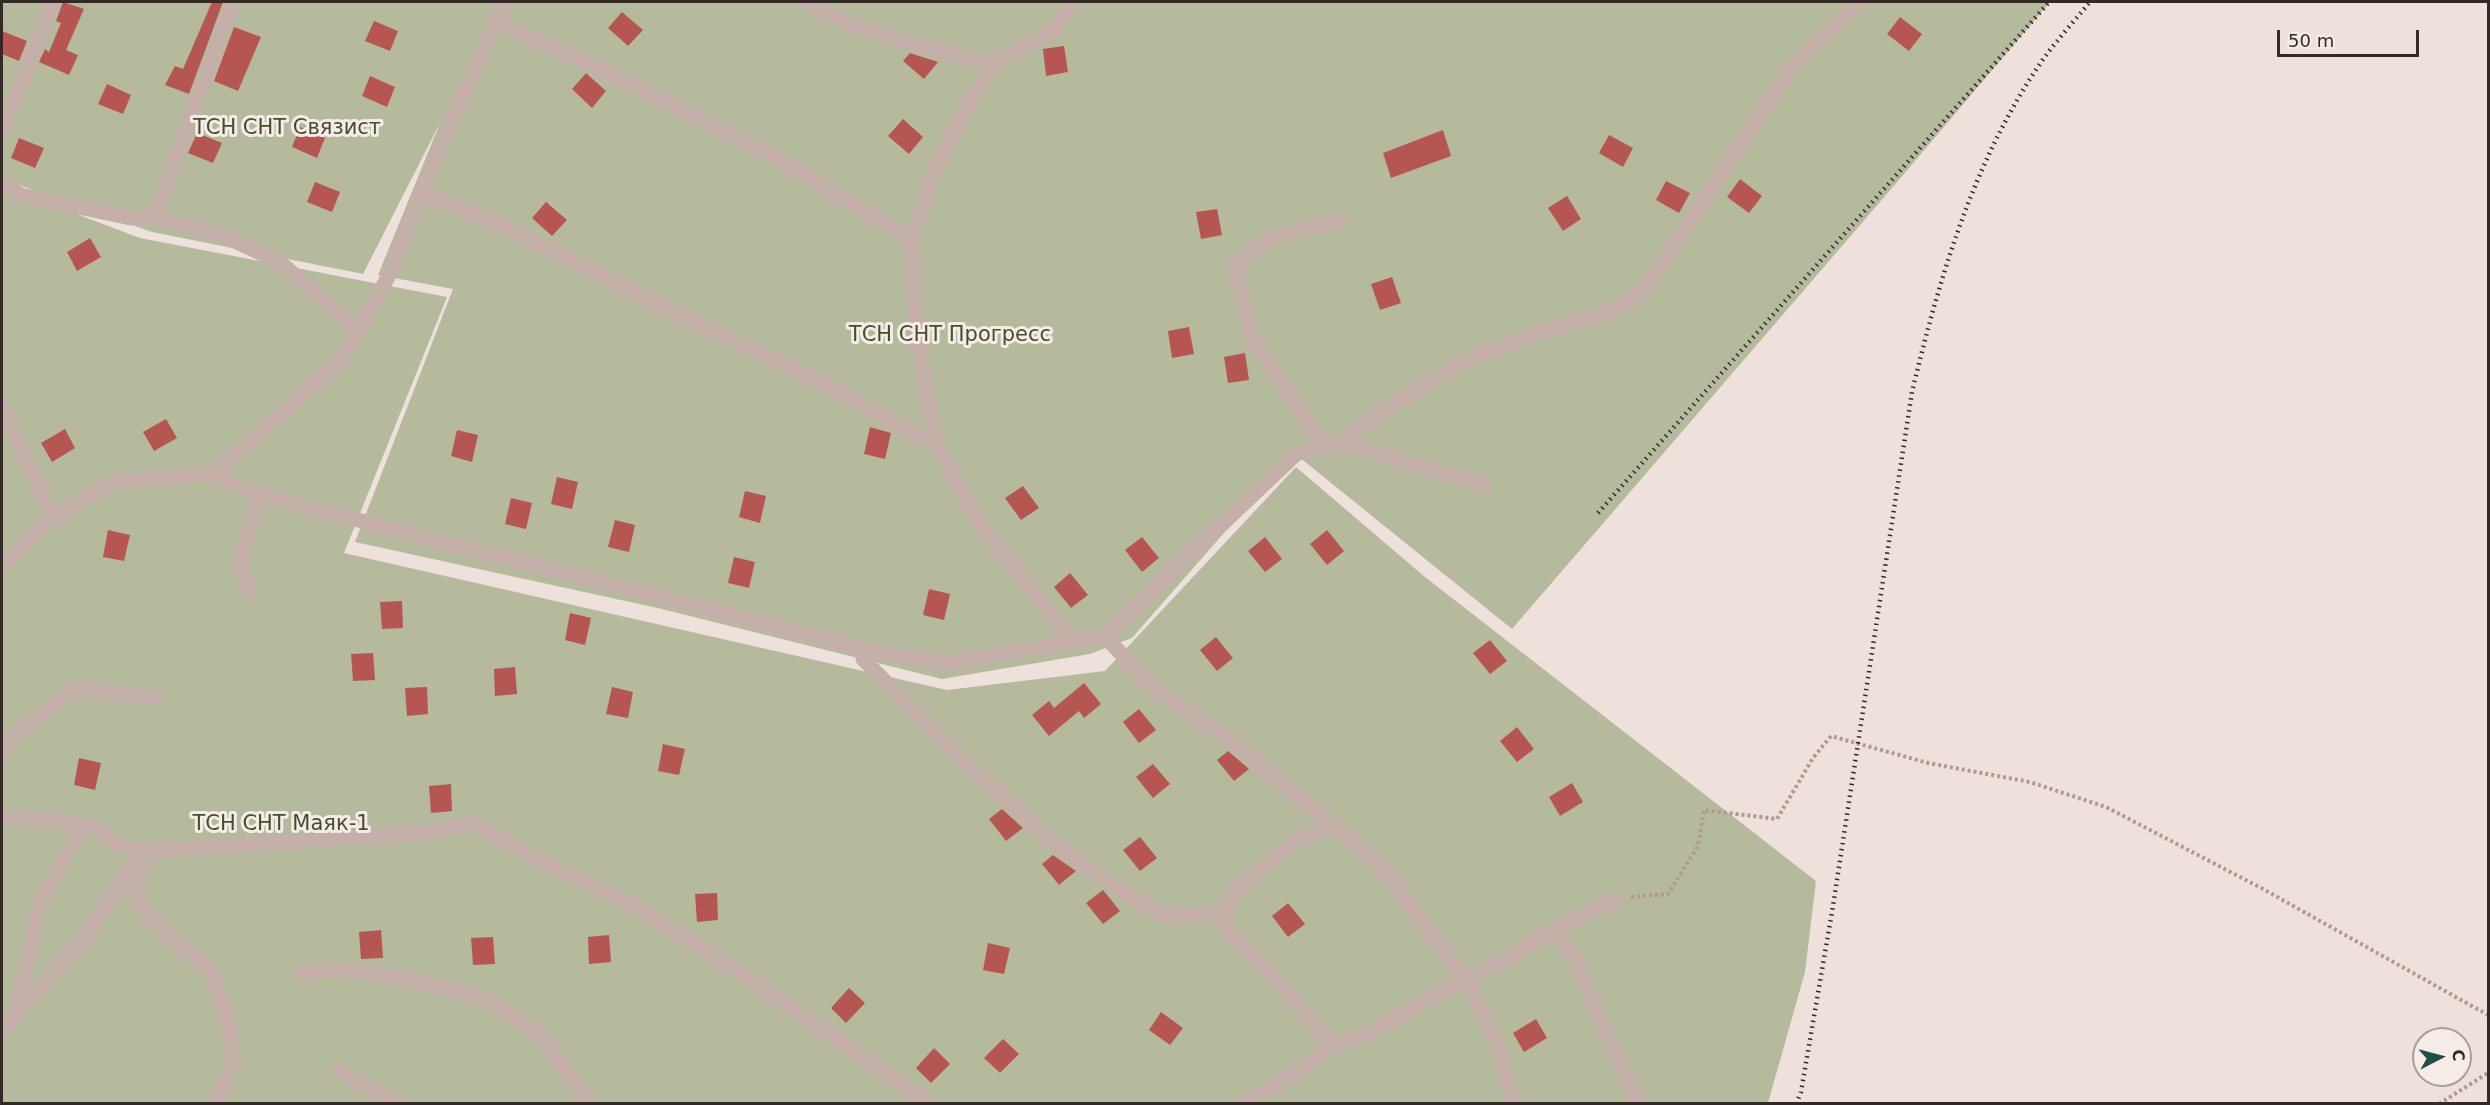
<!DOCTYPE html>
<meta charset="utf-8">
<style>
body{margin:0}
#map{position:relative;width:2490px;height:1105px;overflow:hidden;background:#eee1db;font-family:"DejaVu Sans",sans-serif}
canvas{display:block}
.frame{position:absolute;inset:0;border:3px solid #322928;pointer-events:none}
.north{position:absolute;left:2412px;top:1027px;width:60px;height:60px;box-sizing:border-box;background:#f6ece7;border:2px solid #a89e9b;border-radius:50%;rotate:84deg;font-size:16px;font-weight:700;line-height:24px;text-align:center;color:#322928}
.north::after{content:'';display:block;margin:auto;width:21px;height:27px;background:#234e48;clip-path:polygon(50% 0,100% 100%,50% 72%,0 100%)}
.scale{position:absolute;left:2277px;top:30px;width:142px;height:27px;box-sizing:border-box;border:3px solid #322928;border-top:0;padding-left:8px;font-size:18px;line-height:21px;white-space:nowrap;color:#322928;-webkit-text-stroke:4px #f6ece7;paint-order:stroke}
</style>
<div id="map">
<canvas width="2490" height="1105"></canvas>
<div class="frame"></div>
<div class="north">С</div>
<div class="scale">50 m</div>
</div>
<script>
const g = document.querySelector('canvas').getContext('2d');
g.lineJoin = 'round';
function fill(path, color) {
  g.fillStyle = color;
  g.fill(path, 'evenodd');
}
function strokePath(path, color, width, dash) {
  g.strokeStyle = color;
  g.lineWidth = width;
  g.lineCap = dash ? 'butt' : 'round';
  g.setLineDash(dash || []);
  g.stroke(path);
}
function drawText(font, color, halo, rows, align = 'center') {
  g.font = font + ' "DejaVu Sans",sans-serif';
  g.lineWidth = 6;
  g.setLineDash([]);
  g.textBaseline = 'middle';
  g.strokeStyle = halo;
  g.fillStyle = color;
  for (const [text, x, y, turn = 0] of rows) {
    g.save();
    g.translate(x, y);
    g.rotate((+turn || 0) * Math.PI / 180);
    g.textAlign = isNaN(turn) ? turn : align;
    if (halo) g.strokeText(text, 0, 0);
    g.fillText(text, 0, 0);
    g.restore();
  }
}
fill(new Path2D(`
 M2,2H2050L1898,181L1512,629L1294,453L1132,638L1090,654L942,679L662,609L355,542L453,289L378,275L440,123L363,274L152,232L2,179Z
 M2,186L140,238L447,297L344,553L947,690L1105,671L1296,467L1425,577L1816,881L1805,972L1768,1103H2Z`), '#b6ba9d');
fill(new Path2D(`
 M63,2L84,9L66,50L78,55L69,75L39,62L45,49L49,52L61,23L56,21Z
 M212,2H223L189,94L165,85L175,66L183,69Z
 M622,12L643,30L628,46L608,28Z
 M1900,17L1922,34L1909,51L1887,34Z
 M374,21L398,31L390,51L365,41Z
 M234,27L261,37L238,91L214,81Z
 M2,31L27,41L19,61L2,54Z
 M1064,46L1068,72L1046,76L1043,49Z
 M910,53L938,62L924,79L903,61Z
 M586,73L606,91L592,108L572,89Z
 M370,76L395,87L387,107L362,96Z
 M107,84L131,95L123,114L98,104Z
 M903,119L923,137L909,154L888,136Z
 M300,127L325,138L317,158L292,147Z
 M1443,130L1451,156L1391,178L1383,153Z
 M197,133L222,143L213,163L188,153Z
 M1609,135L1633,148L1623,167L1599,153Z
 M19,138L44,148L35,168L11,158Z
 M1740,179L1762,196L1749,213L1727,197Z
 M1666,181L1690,193L1679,213L1656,200Z
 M315,182L340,192L332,212L307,202Z
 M1567,196L1581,219L1563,231L1548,208Z
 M546,202L567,220L552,236L532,218Z
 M1217,209L1222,235L1201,239L1196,212Z
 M90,238L101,257L77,271L67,252Z
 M1392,277L1401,303L1380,310L1371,284Z
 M1189,327L1194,354L1172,358L1168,331Z
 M1245,353L1249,380L1228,383L1224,357Z
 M166,419L177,438L154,451L143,432Z
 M870,427L891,433L885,459L864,454Z
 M65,429L75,448L52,462L41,443Z
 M457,430L478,435L472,462L451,456Z
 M557,477L578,482L572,509L551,504Z
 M1023,486L1039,508L1021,520L1005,498Z
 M745,491L766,496L760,523L739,517Z
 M511,498L532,503L526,529L505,524Z
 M615,520L635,525L629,552L608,547Z
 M108,530L130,535L124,561L103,557Z
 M1327,530L1344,551L1327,565L1310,544Z
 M1142,537L1159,558L1142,572L1125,550Z
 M1265,537L1282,559L1265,572L1248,551Z
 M734,557L755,562L749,588L728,583Z
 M1070,573L1088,595L1071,608L1054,587Z
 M929,589L950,594L944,620L923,615Z
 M402,601L403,628L382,629L380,602Z
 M570,613L591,618L585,645L565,640Z
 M1216,637L1233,658L1217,671L1200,650Z
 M1490,640L1507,661L1490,674L1473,653Z
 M373,653L375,680L353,681L351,654Z
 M515,667L517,694L495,696L494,669Z
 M1084,683L1101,704L1084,718L1079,711L1049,736L1032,715L1049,701L1054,708Z
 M427,687L428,714L407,716L405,688Z
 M612,687L633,692L628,718L606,714Z
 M1139,709L1156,730L1139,743L1123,722Z
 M1517,727L1534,749L1517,762L1500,741Z
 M663,744L685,749L679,775L658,771Z
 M1228,751L1249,769L1234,781L1217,760Z
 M79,758L101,763L95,790L74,785Z
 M1153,764L1170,784L1153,798L1136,777Z
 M1572,783L1583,802L1560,816L1549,797Z
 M451,784L452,811L431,813L429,786Z
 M1002,809L1023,828L1006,841L989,819Z
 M1140,837L1157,858L1140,871L1123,850Z
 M1053,855L1076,871L1059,885L1042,864Z
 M1103,890L1120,911L1103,924L1086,903Z
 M717,893L718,920L697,922L695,894Z
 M1288,903L1305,924L1288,937L1272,916Z
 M381,930L383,958L361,959L359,932Z
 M609,935L611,962L589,964L588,937Z
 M493,937L495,964L473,965L471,938Z
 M988,943L1010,948L1004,974L983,970Z
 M849,988L865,1003L846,1023L831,1008Z
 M1161,1012L1183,1028L1170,1045L1149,1030Z
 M1536,1019L1547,1038L1524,1052L1513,1033Z
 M1003,1039L1019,1054L1000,1073L984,1058Z
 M934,1048L950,1064L931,1083L916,1068Z`), '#b55652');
strokePath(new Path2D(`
 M1631,897L1668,894L1698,846L1704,810L1777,819L1813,758L1831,736L1928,763L2030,782L2106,807L2263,889L2488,1015
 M2439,1104L2488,1073`), '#af9a93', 4, [3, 3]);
strokePath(new Path2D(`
 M807,2C865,35 930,49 995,63L1055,29L1071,2
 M497,22L616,76L775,157L912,240
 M995,63L964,111L935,168L912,240L917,342L937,446L981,525L1073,642
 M2,130L53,2
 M2,183L21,195L131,218L154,217L219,234L280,262L358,331
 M421,191L516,232L681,316L817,380L937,446
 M154,217L233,2
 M2,407L53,519
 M1340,442L1395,403L1468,359L1538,333L1596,316L1626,304L1646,287L1792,66L1859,2
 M1324,447L1250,335L1234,266L1272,236L1340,221
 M213,474L341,360L388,277L430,169L505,2
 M2,565L42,526L80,501L115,482L213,474L260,495L877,652L947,663L1104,636L1296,454L1340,442L1484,485
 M249,590L240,567L249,528L260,495
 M1104,636L1157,690L1227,738L1378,862L1465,979L1499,1047L1513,1104
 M864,649L863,659L968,765L1049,839L1094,873L1158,913L1184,916L1223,914
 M2,752L5,742L75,689L155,697
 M2,818L44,819L94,826L115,844L150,851L422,833L471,822L542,862L631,904L740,972L930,1104
 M150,851L137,875L138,901L171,938L209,968L228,1019L234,1061L215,1104
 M1554,930L1574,957L1611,1045L1639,1104
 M302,973L347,969L414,980L488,1000L539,1034L591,1104
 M16,1013L79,945L138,858
 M2,1030L14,1015L40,904L83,824
 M1333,1046L1364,1035L1465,979L1508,959L1540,937L1615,899
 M339,1071L398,1104
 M1241,1104L1269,1090L1333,1046L1276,979L1227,929L1223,914L1237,889L1299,838L1335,827`), '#c4b0a9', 15);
strokePath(new Path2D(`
 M1598,513L2049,2
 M1796,1104L1801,1092L1833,906L1912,392C1940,276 1974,158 2044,58C2058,39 2075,20 2090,2`), '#322928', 4.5, [1.5, 4.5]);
drawText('21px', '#484d2f', '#f6ece7', [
 ["ТСН СНТ Связист",287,129],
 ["ТСН СНТ Прогресс",950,336],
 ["ТСН СНТ Маяк-1",281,825]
]);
</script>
